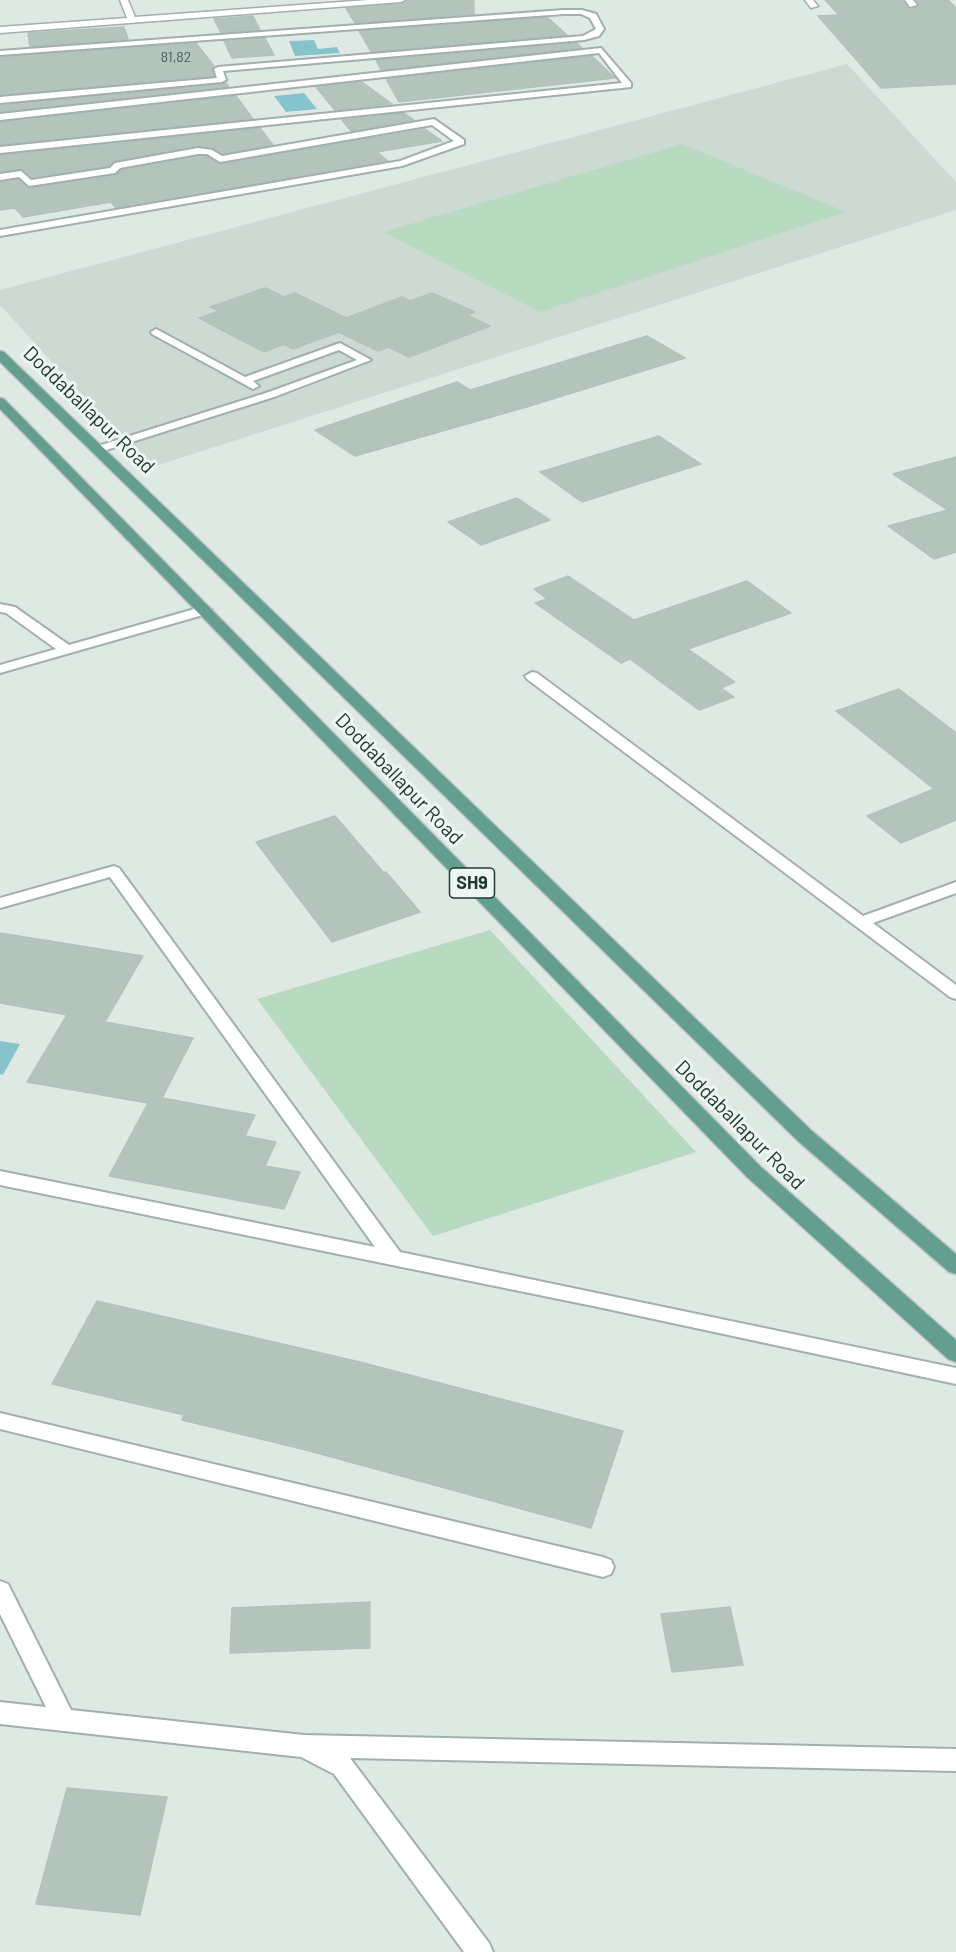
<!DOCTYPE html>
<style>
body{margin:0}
canvas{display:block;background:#dee9e4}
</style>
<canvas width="956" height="1952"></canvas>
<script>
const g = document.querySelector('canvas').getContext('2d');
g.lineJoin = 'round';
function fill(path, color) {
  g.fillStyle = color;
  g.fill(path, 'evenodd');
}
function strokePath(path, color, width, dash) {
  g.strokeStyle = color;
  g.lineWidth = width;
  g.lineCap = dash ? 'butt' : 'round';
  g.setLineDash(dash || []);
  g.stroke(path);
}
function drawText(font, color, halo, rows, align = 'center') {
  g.font = font + ' Barlow,sans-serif';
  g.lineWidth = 6;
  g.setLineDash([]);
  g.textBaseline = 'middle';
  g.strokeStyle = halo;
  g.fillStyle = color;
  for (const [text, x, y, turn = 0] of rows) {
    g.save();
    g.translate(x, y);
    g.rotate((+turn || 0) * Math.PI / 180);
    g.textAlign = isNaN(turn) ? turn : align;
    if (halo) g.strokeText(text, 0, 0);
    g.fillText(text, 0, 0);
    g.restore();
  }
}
fill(new Path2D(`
 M847,64L956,182V210L149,468L0,305V290Z`), '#cdd9d3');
fill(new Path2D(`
 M682,144L846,212L540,312L383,232Z
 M490,930L696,1152L433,1236L257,999Z`), '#b7dac1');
fill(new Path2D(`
 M314,40L318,49L337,47L340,53L295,56L289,41Z
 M304,93L317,109L286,112L274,96Z
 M0,1041L20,1044L3,1075L0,1074Z`), '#87c3cd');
const building = new Path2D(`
 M407,0H474V14L355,23L346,8L401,4Z
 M825,0H903L911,9L919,6L916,0H948L956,8V84L881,88L818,16L839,15Z
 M253,16L260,30L221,33L214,19Z
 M547,17L567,35L371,52L359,31Z
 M124,27L128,39L30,47L28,33Z
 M265,38L274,55L232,58L224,41Z
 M196,43L214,66L212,70L214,76L0,95V57Z
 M577,43L582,48L381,70L376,60Z
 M592,56L615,78L399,102L386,79Z
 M362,82L392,104L335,110L316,87Z
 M226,83L229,87L0,112V105Z
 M236,96L253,119L0,145V122Z
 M404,113L414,120L351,131L342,120Z
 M260,128L273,145L222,154L212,148L198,146L115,161L109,166L32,178L21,169L0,172V155Z
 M425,129L442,141L377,152L388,161L116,208L111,202L23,217L15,208L0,210V182L18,179L29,188L115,175L121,170L198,156H206L220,164Z
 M265,288L284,297L295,293L346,318L402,297L410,301L432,293L475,312L467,315L490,326L409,357L389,347L378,351L339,332L293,349L284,344L264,352L199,318L220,311L210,307Z
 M647,336L685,358L530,406L355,456L315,430L457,382L470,390Z
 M659,436L701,464L582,502L540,472Z
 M956,457V552L934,559L888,526L948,510L893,474Z
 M517,498L550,520L481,545L448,522Z
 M568,576L634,620L747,581L791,613L688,649L735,682L721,688L734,697L699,710L630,659L621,663L535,603L547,599L534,589Z
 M899,689L956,733V820L901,843L867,816L934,789L836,711Z
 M335,816L384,873L386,872L420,912L332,942L256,842Z
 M0,933L143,956L105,1022L193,1038L162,1098L255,1115L245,1136L276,1142L265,1166L300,1172L284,1209L109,1176L148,1103L27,1082L67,1015L0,1003Z
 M97,1301L360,1362L623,1431L591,1528L306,1450L182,1420L184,1415L52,1384Z
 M370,1602V1648L230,1653L232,1608Z
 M730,1607L743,1665L672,1672L661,1614Z
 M67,1788L167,1797L140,1915L36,1904Z`);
fill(building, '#b4c4bd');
strokePath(building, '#b1c3bb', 1.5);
const service = new Path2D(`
 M564,10H582L596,14L604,29L599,36L584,40L223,71L226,80L222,82L0,103V97L217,78L214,69L218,67L583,36L596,29L590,18L581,14H564L0,55V51Z
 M601,48L631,83V87L0,153V147L622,83L599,53L0,120V114Z
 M434,119L464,140V144L402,166L0,236V230L400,161L454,141L432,125L220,162L207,154H198L120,168L115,173L29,186L19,177L0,180V174L21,171L31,180L110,168L115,163L198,148L212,150L222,156Z
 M156,329L245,377L340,343L371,360L274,397L103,451H95V447L266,393L357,360L339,350L253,381L259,386L253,389L152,334L151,332Z
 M0,604L15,607L69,645L205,606L212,610L210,613L0,673V665L56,649L6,613L0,612Z
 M532,672L537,673L863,916L956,882V893L873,923L956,985V999L950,997L527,679L525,676Z
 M114,866L119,868L400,1252L956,1368V1384L598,1307L0,1185V1171L375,1247L110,877L0,908V898Z
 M0,1413L603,1557L611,1560L614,1567L611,1574L603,1577L0,1429Z
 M0,1581L8,1584L71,1710L304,1735L956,1749V1771L350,1758L489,1943L493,1952H464L334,1774L301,1757L0,1724V1702L46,1707L0,1614Z`);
const minor = new Path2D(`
 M120,0H128L135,17L368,0H405L401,2L0,33V27L127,18Z
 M805,0H813L818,6L811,8Z
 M905,0H913L917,5L910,7Z`);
const primary = new Path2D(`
 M0,351L4,352L812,1131L956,1254V1274L949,1272L798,1141L0,362Z
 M0,398L4,399L761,1167L956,1340V1362L948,1359L747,1177L0,409Z`);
strokePath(service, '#a1b0ab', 4);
strokePath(minor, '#a1b0ab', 3);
strokePath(primary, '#bcc3c2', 3);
fill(service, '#fff');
fill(minor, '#fff');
fill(primary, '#649e8f');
drawText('14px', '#455b55', null, [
 ["81,82",176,57]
]);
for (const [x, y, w] of [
 [472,883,45]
]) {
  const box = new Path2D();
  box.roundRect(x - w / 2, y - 15, w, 30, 4.5);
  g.fillStyle = '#eef6f2';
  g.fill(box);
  strokePath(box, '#203832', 1.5);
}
drawText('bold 18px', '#203832', null, [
 ["SH9",472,883]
]);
drawText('20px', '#203832', '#eef6f2', [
 ["Doddaballapur Road",89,410,44],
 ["Doddaballapur Road",399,779,46],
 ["Doddaballapur Road",740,1125,45]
]);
</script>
